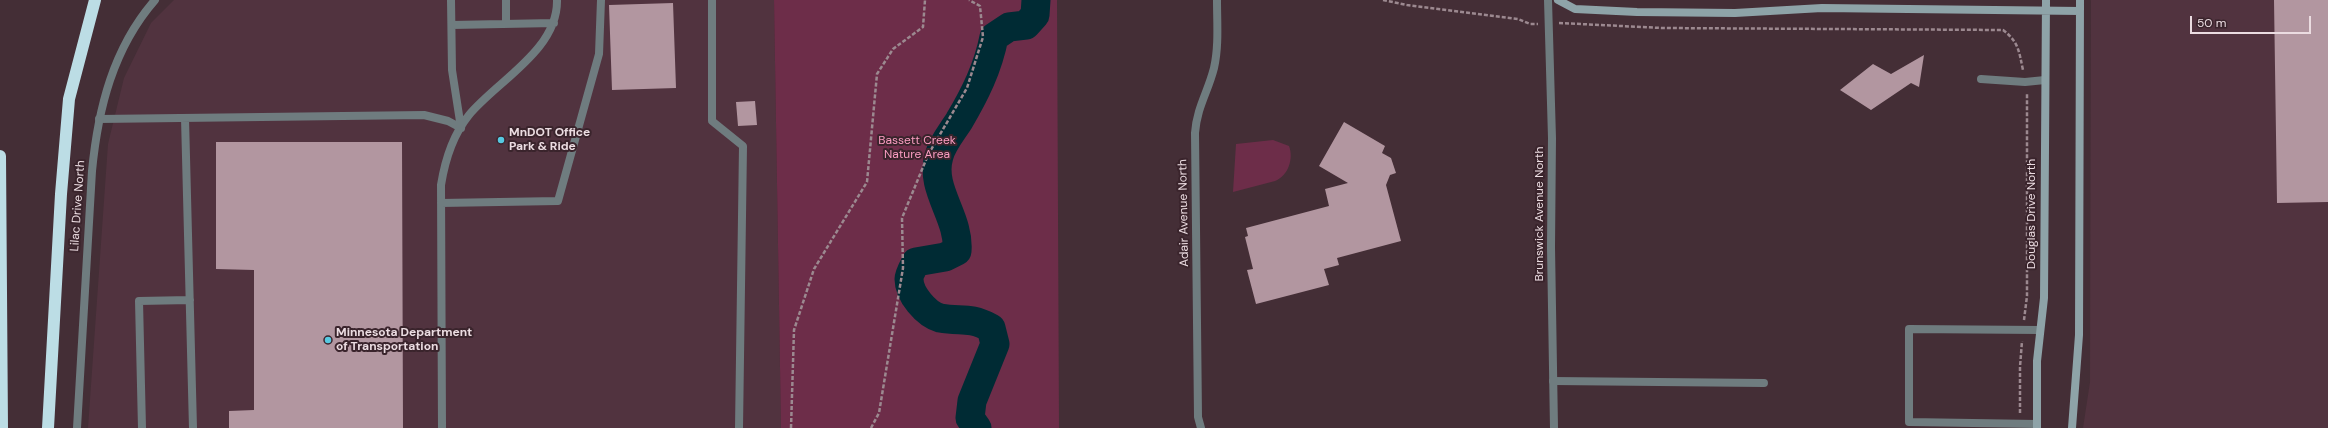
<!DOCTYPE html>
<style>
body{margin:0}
#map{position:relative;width:2328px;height:428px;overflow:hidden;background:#442e36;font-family:"DM Sans",sans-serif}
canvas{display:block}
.scale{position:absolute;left:2190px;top:16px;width:121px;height:18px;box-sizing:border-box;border:2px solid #ebdce1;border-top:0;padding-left:5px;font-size:12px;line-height:14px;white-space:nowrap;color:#ebdce1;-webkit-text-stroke:3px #3a242c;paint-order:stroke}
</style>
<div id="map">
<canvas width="2328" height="428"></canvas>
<div class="scale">50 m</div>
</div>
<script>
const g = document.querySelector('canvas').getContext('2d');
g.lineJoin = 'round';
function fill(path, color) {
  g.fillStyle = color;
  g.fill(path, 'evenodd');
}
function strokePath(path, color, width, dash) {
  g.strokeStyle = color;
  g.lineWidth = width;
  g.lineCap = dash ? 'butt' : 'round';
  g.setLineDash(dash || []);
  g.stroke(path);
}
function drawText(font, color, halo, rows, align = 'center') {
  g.font = font + ' "DM Sans",sans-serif';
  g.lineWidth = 4;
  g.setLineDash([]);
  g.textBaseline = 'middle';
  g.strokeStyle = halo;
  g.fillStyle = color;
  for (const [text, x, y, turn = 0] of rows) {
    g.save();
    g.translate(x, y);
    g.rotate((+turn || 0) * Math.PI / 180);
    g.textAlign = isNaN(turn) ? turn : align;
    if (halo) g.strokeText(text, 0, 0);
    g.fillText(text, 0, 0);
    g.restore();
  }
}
fill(new Path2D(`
 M174,0H774L781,428H88L108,144L124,78L151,23Z
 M2091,0H2328V428H2083L2090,382Z`), '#51333f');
fill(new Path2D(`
 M774,0H1057L1059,428H781Z
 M1273,140L1289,146C1294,159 1288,176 1275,181L1233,192L1236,144Z`), '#6d2d49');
strokePath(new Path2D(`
 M977,428L970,418L972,401L995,344L991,328C968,316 962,322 940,318C926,314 909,294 909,279C909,274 914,266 916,262L945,257L957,251C960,217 929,189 939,156C942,144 952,132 959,121C975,94 988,68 994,37L1009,27L1026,25L1035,15L1036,0`), '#002b34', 29);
fill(new Path2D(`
 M2274,0H2328V202L2277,203Z
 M673,3L676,88L612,90L609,5Z
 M1924,55L1919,87L1911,83L1871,110L1840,90L1873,64L1891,74Z
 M755,101L757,125L738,126L736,102Z
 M1344,122L1385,146L1382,153L1391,158L1396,173L1390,175L1386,185L1401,241L1337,258L1339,265L1324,269L1329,285L1256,304L1247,270L1253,269L1245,237L1248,236L1246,228L1329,206L1325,189L1348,183L1319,166Z
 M216,142H402L403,428H229V411L254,410V270L216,269Z`), '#b296a0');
strokePath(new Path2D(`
 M1383,0L1407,5L1518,19L1530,24H1538
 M1559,23L1662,28L2003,30C2019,42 2019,52 2023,70
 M2024,320L2027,296V93
 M2020,413V367L2022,341
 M791,428L794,330L814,269L867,182L877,74L893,49L923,27L925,0
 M871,428L879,413L903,268L902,218L928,155L967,88L983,37L980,6L969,0`), '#9c8990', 2.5, [4, 2]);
strokePath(new Path2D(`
 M451,0L452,70L461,128
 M506,0V24
 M712,0V121L743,146L739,428
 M452,25L554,23
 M1981,79L2025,82L2045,80
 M185,118L193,428
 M99,119L424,115L448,121L461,128
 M441,203L558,201L599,54L601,0
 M1553,381L1764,383
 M2037,424L1909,422V329L2040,330
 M142,428L139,301L190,300
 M442,428L441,185C445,160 452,136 469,115C497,81 558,50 557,0`), '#6f7c7f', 8);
strokePath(new Path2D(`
 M1548,0L1552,138L1551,247L1554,428
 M77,428L92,171C98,109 113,48 155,0
 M1201,428L1198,417L1195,133C1197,107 1208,92 1214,68C1219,46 1217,23 1217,0`), '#6f7c7f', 8);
strokePath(new Path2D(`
 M1558,0L1575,9L1637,12L1735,13L1822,8L2080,11
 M2037,428V361L2044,298L2046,0
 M2072,428L2079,335L2080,0`), '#8ea3a8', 8);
strokePath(new Path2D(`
 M0,156L2,428
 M48,428L61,194L69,99L95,0`), '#bcdde5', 12);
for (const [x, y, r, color] of [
 [501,140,4,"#56c9e1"],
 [328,340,4,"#56c9e1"]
]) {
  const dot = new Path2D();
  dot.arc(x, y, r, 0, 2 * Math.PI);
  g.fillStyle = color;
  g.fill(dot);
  strokePath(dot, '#3a242c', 1.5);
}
drawText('bold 12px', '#ebdce1', '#3a242c', [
 ["MnDOT Office",509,133],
 ["Park & Ride",509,147],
 ["Minnesota Department",336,333],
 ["of Transportation",336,347]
], 'left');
drawText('12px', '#fb9dc2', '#3a242c', [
 ["Bassett Creek",917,141],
 ["Nature Area",917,155]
]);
drawText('12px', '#ebdce1', '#3a242c', [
 ["Lilac Drive North",78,206,-86],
 ["Adair Avenue North",1184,213,-91],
 ["Brunswick Avenue North",1540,214,-90],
 ["Douglas Drive North",2032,214,-90]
]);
</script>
